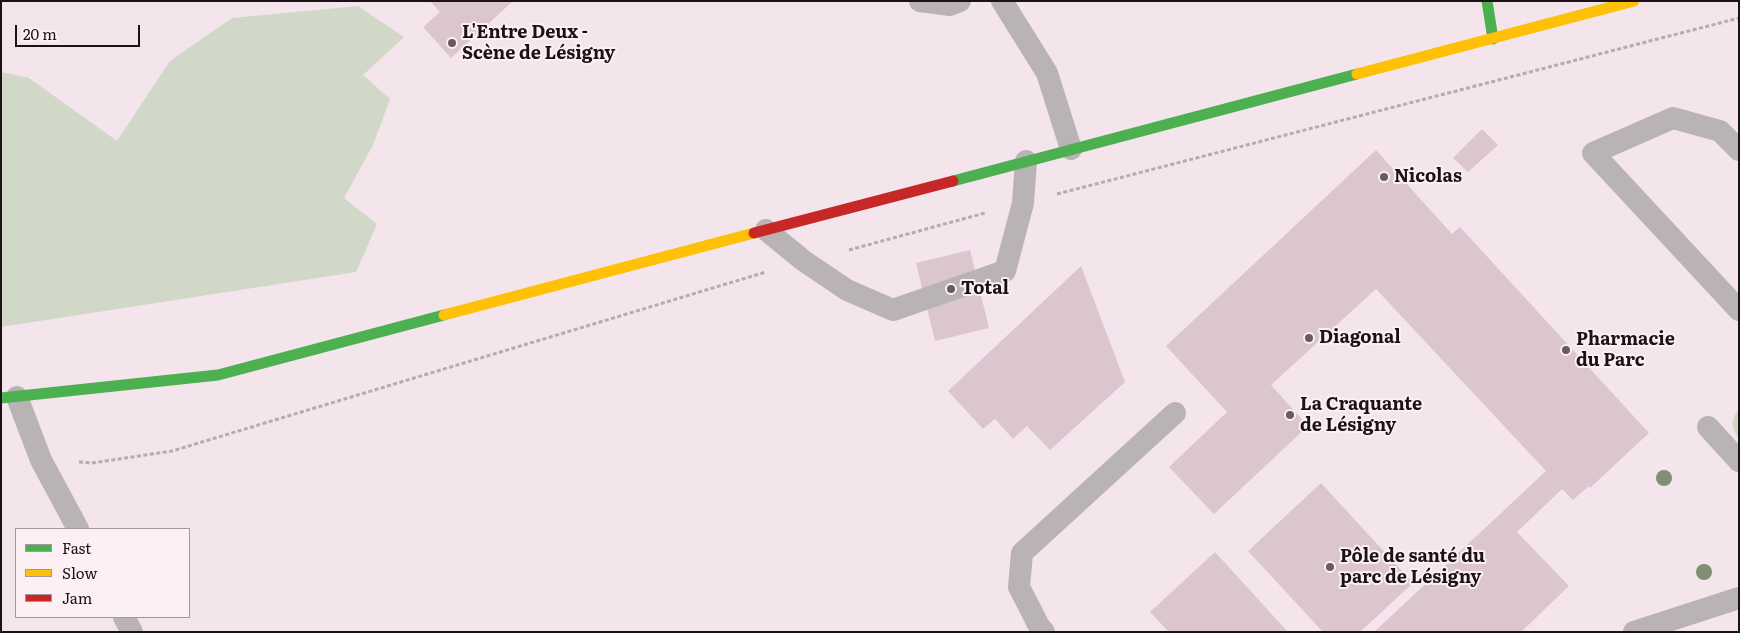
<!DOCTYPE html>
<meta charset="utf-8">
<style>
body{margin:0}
#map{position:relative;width:1740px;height:633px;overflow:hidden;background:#f4e4ec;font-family:Literata,serif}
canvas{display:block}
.frame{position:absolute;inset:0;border:2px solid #1b1116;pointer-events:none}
.legend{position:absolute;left:15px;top:528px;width:175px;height:90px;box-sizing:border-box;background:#fcf0f5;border:1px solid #a2979c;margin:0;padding:6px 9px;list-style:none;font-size:15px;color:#1b1116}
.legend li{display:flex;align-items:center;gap:10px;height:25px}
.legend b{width:25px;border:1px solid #a2979c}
.scale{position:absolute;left:15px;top:25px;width:125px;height:22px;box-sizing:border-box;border:2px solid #1b1116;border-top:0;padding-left:6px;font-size:15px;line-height:18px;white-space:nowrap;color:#1b1116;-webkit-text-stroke:4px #fcf0f5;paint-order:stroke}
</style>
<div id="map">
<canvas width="1740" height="633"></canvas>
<div class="frame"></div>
<ul class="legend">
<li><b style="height:6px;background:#4caf50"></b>Fast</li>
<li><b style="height:6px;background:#ffc107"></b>Slow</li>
<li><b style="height:6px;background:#c62828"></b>Jam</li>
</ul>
<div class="scale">20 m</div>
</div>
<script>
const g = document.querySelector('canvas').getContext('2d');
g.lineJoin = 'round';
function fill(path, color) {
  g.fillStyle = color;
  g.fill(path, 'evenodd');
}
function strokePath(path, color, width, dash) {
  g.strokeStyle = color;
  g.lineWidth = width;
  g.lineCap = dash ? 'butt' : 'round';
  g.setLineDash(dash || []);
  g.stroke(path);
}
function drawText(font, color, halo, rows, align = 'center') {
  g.font = font + ' Literata,serif';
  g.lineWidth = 4;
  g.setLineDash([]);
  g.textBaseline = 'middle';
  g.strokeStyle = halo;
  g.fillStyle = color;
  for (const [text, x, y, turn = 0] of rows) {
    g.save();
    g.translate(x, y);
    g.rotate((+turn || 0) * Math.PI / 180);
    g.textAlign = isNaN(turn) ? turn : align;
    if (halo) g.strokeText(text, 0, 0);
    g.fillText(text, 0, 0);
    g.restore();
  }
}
fill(new Path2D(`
 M358,6L404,37L363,75L390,99L373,145L344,198L377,224L356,272L1,327V72L29,78L117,141L170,61L232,18Z
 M1739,410V438C1731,430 1730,418 1739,410Z`), '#d1d8c8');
fill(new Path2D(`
 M430,1H513L451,58L423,27L440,12Z
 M1482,129L1498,145L1468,172L1453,158Z
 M1376,150L1452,234L1460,227L1649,433L1590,488L1589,486L1573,500L1562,489L1517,532L1569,586L1521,632H1374L1546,471L1376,289L1271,385L1308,426L1214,514L1169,467L1227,412L1166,346Z
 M970,250L989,328L935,341L916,263Z
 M1081,266L1125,382L1050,450L1027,426L1013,439L995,419L983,429L948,391Z
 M1321,483L1413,583L1360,632H1323L1248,551Z
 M1215,552L1288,632H1169L1150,612Z`), '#dbc6d0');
strokePath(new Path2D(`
 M1057,194L1739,18
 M849,250L985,213
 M79,462L92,463L172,451L766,272`), '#b4acb0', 3, [4, 2.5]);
strokePath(new Path2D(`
 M920,1L950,5L960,1
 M1002,1L1047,73L1071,149
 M1739,150L1720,131L1673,118L1593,153L1739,310
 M766,230L804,261L847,290L893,310L1005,271L1023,203L1026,161
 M17,397L41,460L78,529
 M1708,427L1739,461
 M124,617L132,632
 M1044,632L1039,626L1019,587L1022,553L1175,413
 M1634,632L1739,598`), '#b9b3b6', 22);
strokePath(new Path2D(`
 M1487,1L1493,39
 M953,181L1357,74
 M1,398L218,375L444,315`), '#4caf50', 11);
strokePath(new Path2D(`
 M1357,74L1634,1
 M444,315L754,233`), '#ffc107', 11);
strokePath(new Path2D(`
 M754,233L953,181`), '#c62828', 11);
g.fillStyle = '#808e71';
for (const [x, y] of [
 [1664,478],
 [1704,572]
]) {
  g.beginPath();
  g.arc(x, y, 8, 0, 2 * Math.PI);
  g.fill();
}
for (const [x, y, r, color] of [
 [452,43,5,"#675b61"],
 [1384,177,5,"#675b61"],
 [951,289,5,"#675b61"],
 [1309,338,5,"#675b61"],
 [1566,350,5,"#675b61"],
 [1290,415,5,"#675b61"],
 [1330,567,5,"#675b61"]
]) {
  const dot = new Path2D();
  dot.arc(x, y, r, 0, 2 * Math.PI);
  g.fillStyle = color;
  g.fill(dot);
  strokePath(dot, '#fcf0f5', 2);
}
drawText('bold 18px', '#1b1116', '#fcf0f5', [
 ["L'Entre Deux -",462,33],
 ["Scène de Lésigny",462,54],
 ["Nicolas",1394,177],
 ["Total",961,289],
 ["Diagonal",1319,338],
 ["Pharmacie",1576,340],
 ["du Parc",1576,361],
 ["La Craquante",1300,405],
 ["de Lésigny",1300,426],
 ["Pôle de santé du",1340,557],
 ["parc de Lésigny",1340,578]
], 'left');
</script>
